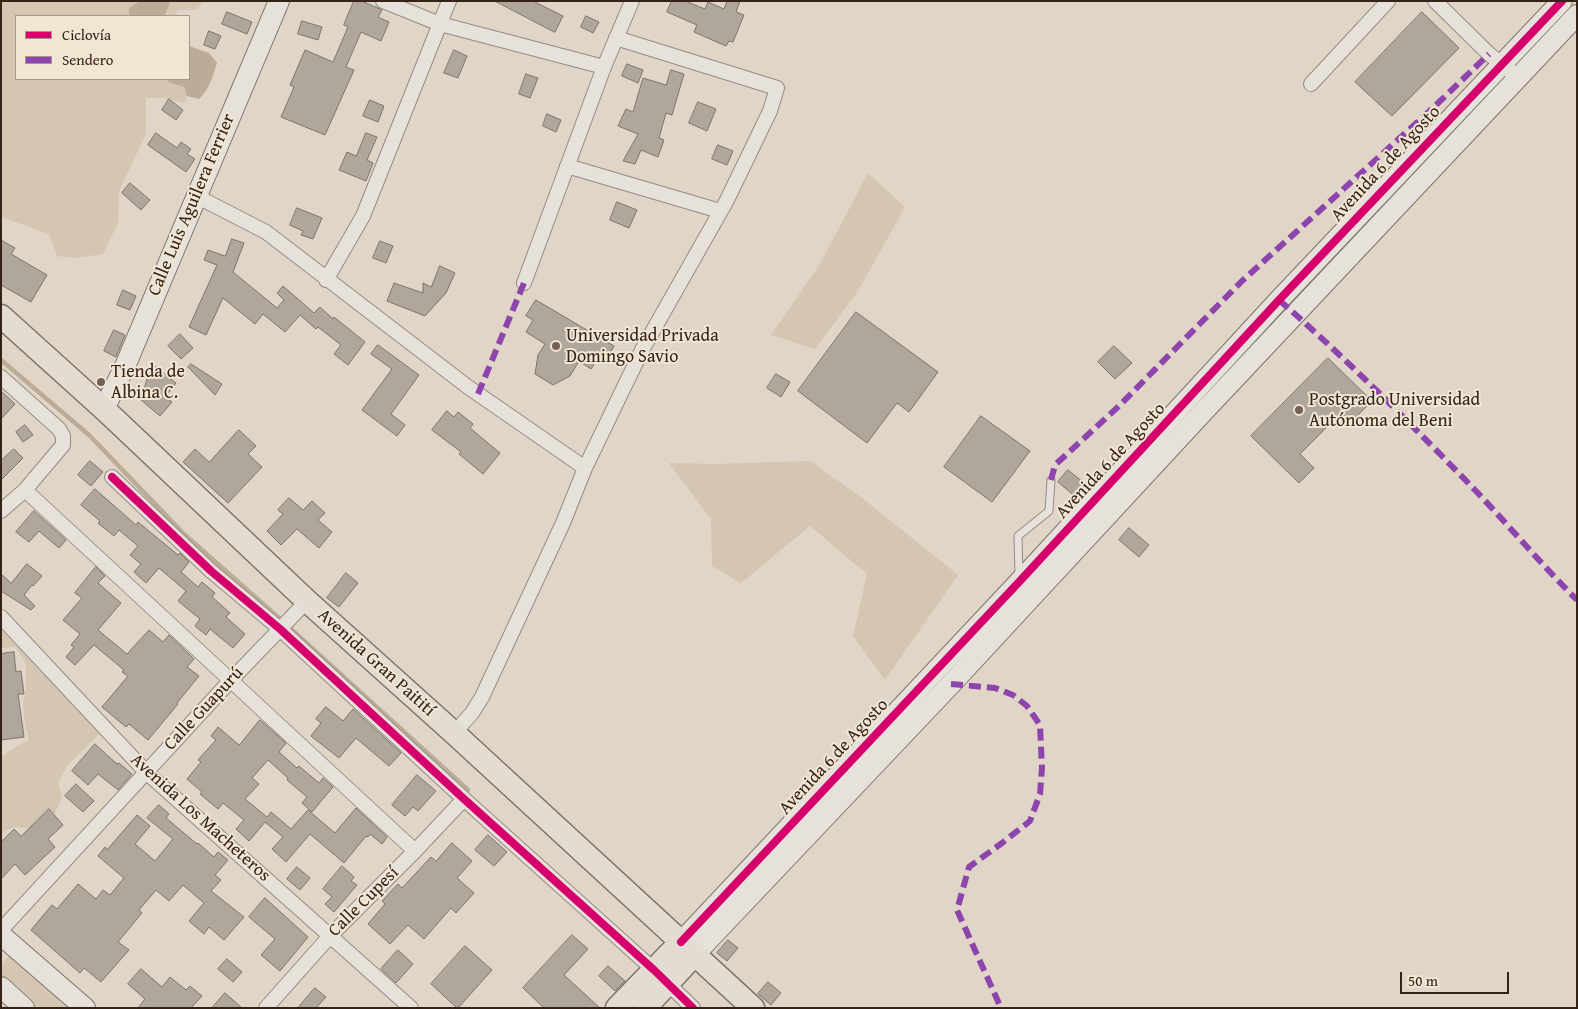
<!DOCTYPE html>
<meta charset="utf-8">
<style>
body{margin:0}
#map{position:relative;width:1578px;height:1009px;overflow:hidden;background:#e0d5c6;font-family:"Gentium Book Plus",serif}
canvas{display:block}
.frame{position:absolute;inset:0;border:2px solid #362317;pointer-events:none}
.legend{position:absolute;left:15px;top:15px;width:175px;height:65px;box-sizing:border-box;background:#f1e6d3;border:1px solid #a69888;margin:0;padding:6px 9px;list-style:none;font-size:15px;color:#362317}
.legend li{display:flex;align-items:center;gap:10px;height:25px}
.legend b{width:25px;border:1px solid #a69888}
.scale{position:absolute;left:1400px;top:972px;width:109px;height:22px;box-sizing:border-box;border:2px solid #362317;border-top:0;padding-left:6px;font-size:15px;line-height:18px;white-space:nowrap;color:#362317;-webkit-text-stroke:4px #f1e6d3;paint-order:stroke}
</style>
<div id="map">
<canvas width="1578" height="1009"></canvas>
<div class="frame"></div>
<ul class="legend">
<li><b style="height:6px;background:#d6006c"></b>Ciclovía</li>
<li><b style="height:6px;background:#8e44ad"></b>Sendero</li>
</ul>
<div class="scale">50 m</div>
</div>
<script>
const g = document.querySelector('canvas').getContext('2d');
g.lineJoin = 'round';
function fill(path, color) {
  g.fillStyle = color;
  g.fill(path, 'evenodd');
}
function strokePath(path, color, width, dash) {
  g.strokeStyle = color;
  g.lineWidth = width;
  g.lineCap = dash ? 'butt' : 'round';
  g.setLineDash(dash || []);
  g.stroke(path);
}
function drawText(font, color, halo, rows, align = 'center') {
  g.font = font + ' "Gentium Book Plus",serif';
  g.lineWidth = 4;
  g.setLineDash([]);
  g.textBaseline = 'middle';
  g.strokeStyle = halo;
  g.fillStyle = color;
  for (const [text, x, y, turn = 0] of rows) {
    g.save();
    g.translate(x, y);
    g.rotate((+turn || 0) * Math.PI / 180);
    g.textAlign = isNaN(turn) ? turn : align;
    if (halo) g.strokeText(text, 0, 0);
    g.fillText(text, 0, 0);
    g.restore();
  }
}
fill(new Path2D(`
 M1,1H204L196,10H178L174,16H16V79H165L171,83L184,87L187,96L185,103L163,98H146V134L119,191L118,223L103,254L76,258L57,256L49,234L1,217Z
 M868,173L905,207L858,291L815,349L771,335L820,264Z
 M810,461L858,495L958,575L885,680L853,636L867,574L810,526L741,583L712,566L711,519L669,463L716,464Z
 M1,630L100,733L67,766L58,783L62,797L54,816L39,831C24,828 14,823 1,834V757L14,748L29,740L25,724L23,704L26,689V664L16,647L1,648Z
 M9,956H15L74,1008H34L1,979V964Z`), '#d4c6b1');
fill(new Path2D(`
 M140,1H170L169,6L164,16H129V8Z
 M189,46L209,53L217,63C213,76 209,90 199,99L187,96L184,87L171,83L165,79H189Z`), '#bcac97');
strokePath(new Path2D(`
 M1,360L89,435L184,534L279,618
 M291,629L468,790`), '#bcac97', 4.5);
const building = new Path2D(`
 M354,1H362L382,10L378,17L389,22L381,41L361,32L346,67L354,70L325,135L281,117L294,87L290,85L305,50L333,62L348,27L344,25Z
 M495,1H533L563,16L555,32Z
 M672,1H685L705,9L708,2L724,9L727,1H740L736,12L744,15L733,42L729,41L726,46L694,32L697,25L667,12Z
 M227,12L252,22L247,34L222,24Z
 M1422,12L1459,48L1392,116L1355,82Z
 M586,16L599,22L593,33L581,27Z
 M302,21L322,27L318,40L298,34Z
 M209,31L221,36L215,49L204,45Z
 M454,50L467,56L458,78L444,73Z
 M627,64L643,70L638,83L622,76Z
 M671,70L684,74L672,115L666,113L659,138L664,140L658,157L641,150L635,164L623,161L638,134L618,126L626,109L633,112L643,78L666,85Z
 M526,74L538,78L530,98L519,94Z
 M169,99L183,110L176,120L162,110Z
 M370,100L384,106L378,122L363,116Z
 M698,102L716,109L707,131L689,123Z
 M547,114L561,120L556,132L543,126Z
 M156,133L177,148L181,142L191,149L187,154L195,159L186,172L148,145Z
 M366,133L377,137L367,160L373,163L366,181L339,170L347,152L356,156Z
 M718,145L733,151L727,165L712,159Z
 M130,183L150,200L141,210L122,193Z
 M617,202L637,210L629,228L610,220Z
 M297,208L322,218L313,239L301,235L303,231L290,225Z
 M232,239L244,243L233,272L277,308L284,300L277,293L283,286L314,313L320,307L333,319L334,317L365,342L348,365L334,354L341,345L318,327L316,329L300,315L285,332L263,314L255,324L223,298L206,335L189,327L217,265L204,260L208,250L225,256Z
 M1,240L15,248L11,254L47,275L31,302L1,285Z
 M380,241L393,246L386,263L373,258Z
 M440,266L455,273L446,293L425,316L387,301L394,283L423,293V283L431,287Z
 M123,290L136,296L130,310L117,305Z
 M536,300L614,346L607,358L600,354L591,369L579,361L570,376L553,385L535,374L538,355L545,344L526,332L533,320L526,316Z
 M856,312L938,372L909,412L897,403L867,443L798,391Z
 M114,330L125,335L116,357L104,351Z
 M180,334L193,348L181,359L168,346Z
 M378,345L419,375L391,414L405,425L397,436L362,410L392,369L371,354Z
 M1114,346L1132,363L1115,379L1098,362Z
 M1328,358L1372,401L1347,426L1338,416L1300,454L1314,468L1299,483L1251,436Z
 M152,364L176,383L165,397L172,402L160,416L141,400Z
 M191,364L222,384L215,395L188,367Z
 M776,374L790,382L781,397L767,388Z
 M1,391L15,404L1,419Z
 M447,411L454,417L458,412L473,424L470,428L500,453L483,474L459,454L461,452L432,430Z
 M981,416L1030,451L992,502L944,467Z
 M25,425L33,435L23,442L16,432Z
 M239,430L256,446L248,454L262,467L228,503L183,462L195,449L209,462Z
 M14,449L23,458L1,480V461Z
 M90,461L103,472L91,486L78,475Z
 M1068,470L1088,486L1078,499L1058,482Z
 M95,489L136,525L138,522L178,555L180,553L189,562L181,572L198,587L202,582L215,593L212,597L230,613L226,617L245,634L233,648L210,629L206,635L195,626L200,619L178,601L186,591L159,568L146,583L134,572L141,564L130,555L138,546L119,530L114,536L98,523L100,521L81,505Z
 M289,498L303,510L312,501L325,513L318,520L332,532L319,548L297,529L281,545L267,531L283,514L278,510Z
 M34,511L66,540L59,548L39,531L29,542L16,532Z
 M1129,528L1149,545L1139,557L1119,540Z
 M27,564L42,576L33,586L32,585L24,595L35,606L31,610L1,591V574L11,583Z
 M96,567L105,576L98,583L121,603L98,630L127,654L149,630L163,642L169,635L194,659L187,667L199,676L177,703L178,704L148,740L129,724L126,727L102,707L128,676L122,672L124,670L94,645L75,665L66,657L74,647L71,645L80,634L63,620L82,598L75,593Z
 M346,573L358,583L339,607L327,598Z
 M14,652L16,672L21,671L24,694H18L24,737L1,740V654Z
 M326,707L343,721L353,709L401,753L389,766L356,738L339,758L311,736L321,723L316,719Z
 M260,720L286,743L279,752L297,768L299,766L319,783L323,778L333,787L312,812L302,803L307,797L287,780L288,778L268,760L252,778L259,784L245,799L267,817L271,812L291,829L308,810L335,833L356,808L387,837L382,844L370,834L368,837L366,836L344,863L310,834L286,862L272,849L283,837L265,822L249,841L236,829L244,820L223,803L218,809L200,794L202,792L187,779L201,762L198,760L216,740L211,736L218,727L239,745Z
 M95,744L117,764L119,763L132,774L118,790L98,774L88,785L72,771Z
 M417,775L436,791L418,811L413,807L405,816L392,805Z
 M76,784L94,801L83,812L65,796Z
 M159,805L169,814L166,818L197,844L198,843L214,857L218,852L228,860L215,875L221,880L211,891L244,917L224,940L209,927L204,934L189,921L204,903L183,885L169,901L156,890L139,910L142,913L118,942L129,950L101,982L84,968L80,973L31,930L52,905L57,909L78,884L96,899L103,890L110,895L124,878L98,856L105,847L107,850L137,815L150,826L135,844L155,861L173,839L147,818Z
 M49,809L63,825L48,839L55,847L25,875L15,864L1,879V842L14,829L21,836Z
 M488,835L507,852L494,866L475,850Z
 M452,843L472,861L457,878L474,893L456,913L451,908L424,939L408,925L390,944L368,924L385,904L382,901L398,884L402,888L431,857L436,861Z
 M342,866L354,877L351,881L357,885L334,912L325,904L332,897L323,889Z
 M297,867L310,878L300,890L287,879Z
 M265,898L308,937L280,971L261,955L275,939L249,917Z
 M572,935L588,949L564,975L600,1008H544L523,988Z
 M728,940L738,948L727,961L717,953Z
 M465,946L492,970L458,1008H457L431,984Z
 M398,950L413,964L396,983L381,969Z
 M227,959L242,972L233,982L218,969Z
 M608,966L625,981L615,991L599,976Z
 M141,969L162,987L170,977L186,990L190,986L202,996L191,1008H138L145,999L128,984Z
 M768,982L781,993L771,1005L758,994Z
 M315,988L326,997L316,1008H298Z
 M225,993L242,1008H212Z`);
fill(building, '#afa69c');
strokePath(building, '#7d746b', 1);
const lane = new Path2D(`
 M1019,575L1018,536L1049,511L1051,480`);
const street = new Path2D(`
 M383,1L440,24L604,67
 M1435,1L1489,54L1519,78
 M1311,84L1388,1
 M567,166L720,211
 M196,196L266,232L468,387L585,468L563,523L482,697L472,713L454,733
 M326,280L363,216L449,1
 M524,283L604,67L632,1
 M1,377L59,429L63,436V445L25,490L1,511
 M585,468L642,350L727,200L770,111L777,88L616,38
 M112,477L211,571L280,629L464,799L654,970L693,1008
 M25,490L415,851
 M1,617L146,772L411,1008
 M1,930L230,681L307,601
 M266,1008L330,936L415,851L464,799`);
const secondary = new Path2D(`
 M104,409L126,364L279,1
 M1,935L85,1008
 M681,942L1019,582L1279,300L1562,1
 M695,954L951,684L1204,411L1577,15
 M1,987L24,1008`);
const primary = new Path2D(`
 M1,316L104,409L307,601L454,733L753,1008
 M617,1008L681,942
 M645,1008L695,954`);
strokePath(lane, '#958c82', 9);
strokePath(street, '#958c82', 16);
strokePath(secondary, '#7d746b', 22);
strokePath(primary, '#7d746b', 25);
strokePath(lane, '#e6e1da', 7);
strokePath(street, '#e6e1da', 14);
strokePath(secondary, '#e6e1da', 20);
strokePath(primary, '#e2dcd3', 22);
strokePath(new Path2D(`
 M1279,300C1348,360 1413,426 1476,491C1510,527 1542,565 1577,600
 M478,394L524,283
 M1051,480L1055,465L1119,406L1242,281L1434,107L1489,54
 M951,684L995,688L1013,695L1027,706L1040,725L1042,768L1040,794L1030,821L1002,843L969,867L957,910L1001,1008`), '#8e44ad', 6, [12, 6]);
strokePath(new Path2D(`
 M112,477L211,571L280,629L464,799L654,970L693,1008
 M681,942L1019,582L1279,300L1562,1`), '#d6006c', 8);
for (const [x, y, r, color] of [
 [556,346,5,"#726154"],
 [101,382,5,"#726154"],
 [1299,410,5,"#726154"]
]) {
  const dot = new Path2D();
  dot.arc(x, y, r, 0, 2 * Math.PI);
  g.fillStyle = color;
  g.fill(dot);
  strokePath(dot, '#f1e6d3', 2);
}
drawText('18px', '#362317', '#f1e6d3', [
 ["Avenida 6 de Agosto",1386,164,-47],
 ["Calle Luis Aguilera Ferrier",192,205,-67],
 ["Avenida 6 de Agosto",1111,461,-47],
 ["Avenida Gran Paitití",376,663,42],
 ["Calle Guapurú",204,709,-47],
 ["Avenida 6 de Agosto",834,757,-47],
 ["Avenida Los Macheteros",200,818,42],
 ["Calle Cupesí",364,902,-45]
]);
drawText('18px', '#362317', '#f1e6d3', [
 ["Universidad Privada",566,336],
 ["Domingo Savio",566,357],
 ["Tienda de",111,372],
 ["Albina C.",111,393],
 ["Postgrado Universidad",1309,400],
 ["Autónoma del Beni",1309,421]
], 'left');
</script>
